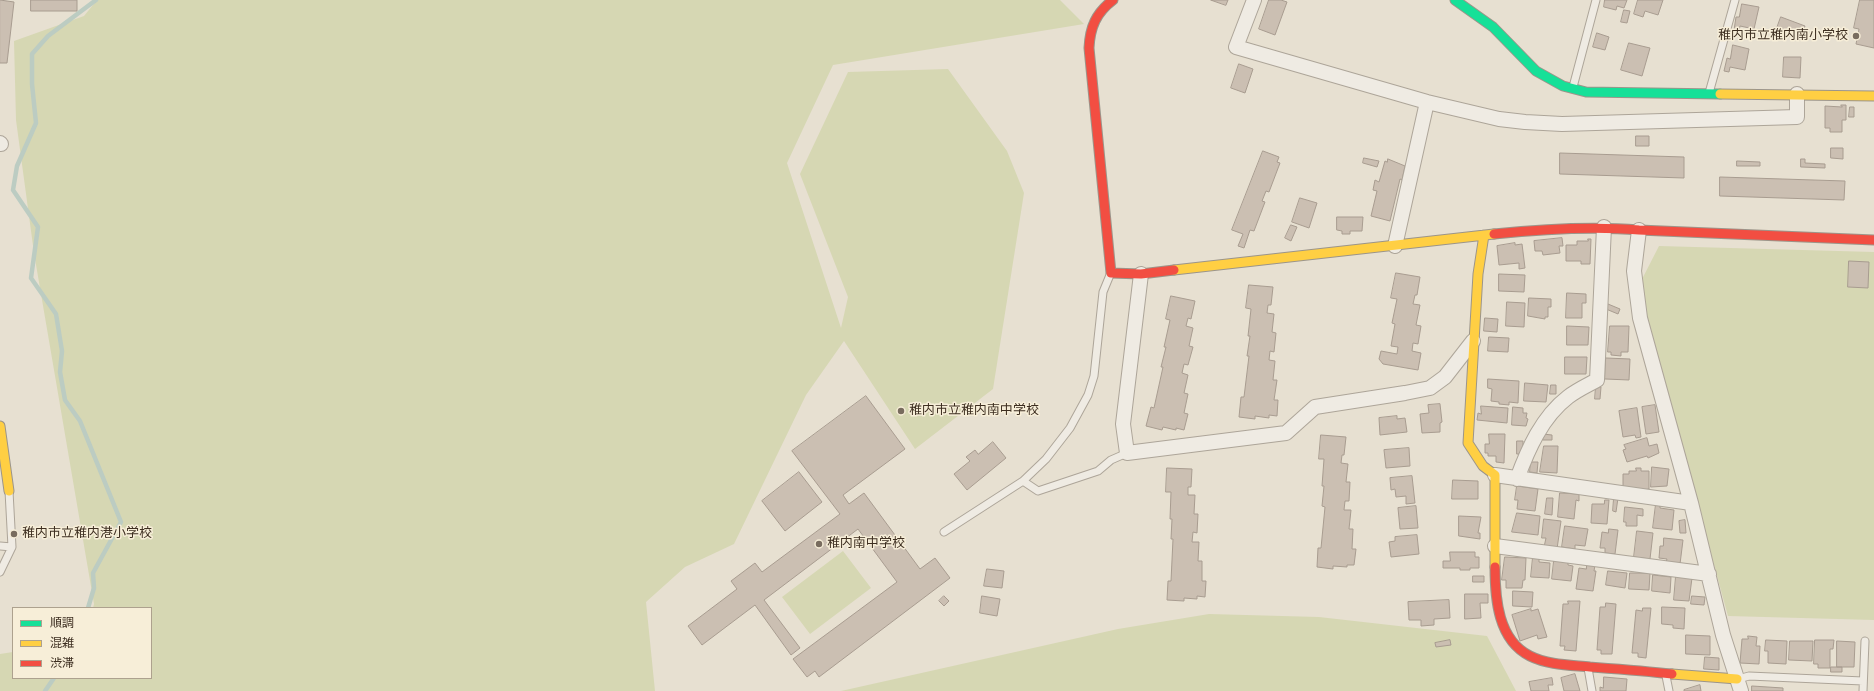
<!DOCTYPE html>
<meta charset="utf-8">
<style>
body{margin:0}
#map{position:relative;width:1874px;height:691px;overflow:hidden;background:#e7e0d1;font-family:Spectral,"Noto Sans JP",serif}
canvas{display:block}
.legend{position:absolute;left:12px;top:607px;width:140px;height:72px;box-sizing:border-box;background:#f7eed8;border:1px solid #ada18e;margin:0;padding:5px 7px;list-style:none;font-size:12px;color:#3d2e20}
.legend li{display:flex;align-items:center;gap:8px;height:20px}
.legend b{width:20px;border:1px solid #ada18e}
</style>
<div id="map">
<canvas width="1874" height="691"></canvas>
<ul class="legend">
<li><b style="height:5px;background:#16e098"></b>順調</li>
<li><b style="height:5px;background:#ffcf43"></b>混雑</li>
<li><b style="height:5px;background:#f24e42"></b>渋滞</li>
</ul>
</div>
<script>
const g = document.querySelector('canvas').getContext('2d');
g.lineJoin = 'round';
function fill(path, color) {
  g.fillStyle = color;
  g.fill(path, 'evenodd');
}
function strokePath(path, color, width, dash) {
  g.strokeStyle = color;
  g.lineWidth = width;
  g.lineCap = dash ? 'butt' : 'round';
  g.setLineDash(dash || []);
  g.stroke(path);
}
function drawText(font, color, halo, rows, align = 'center') {
  g.font = font + ' Spectral,"Noto Sans JP",serif';
  g.lineWidth = 3;
  g.setLineDash([]);
  g.textBaseline = 'middle';
  g.strokeStyle = halo;
  g.fillStyle = color;
  for (const [text, x, y, turn = 0] of rows) {
    g.save();
    g.translate(x, y);
    g.rotate((+turn || 0) * Math.PI / 180);
    g.textAlign = isNaN(turn) ? turn : align;
    if (halo) g.strokeText(text, 0, 0);
    g.fillText(text, 0, 0);
    g.restore();
  }
}
fill(new Path2D(`
 M97,0H1060L1084,24L833,65L787,163L841,328L848,297L800,174L848,72L948,69L1007,151L1024,193L993,389L915,449L844,341L806,395L734,544L685,567L646,602L655,691H0V654L13,652V678H151V608H93L94,604L34,253L16,120L14,41L84,16Z
 M1659,246L1874,252V620L1728,616L1638,287Z
 M843,551L871,588L810,634L782,597Z
 M1209,614L1319,617L1487,636L1516,691H841L1118,629Z`), '#d6d7b3');
strokePath(new Path2D(`
 M88,608L94,588L93,573L121,522L80,421L65,400L60,372L62,351L56,314L31,278L38,227L13,190L17,166L36,123L32,84V54L48,36L96,0
 M45,691L54,678`), '#bcccc2', 4.5);
const building = new Path2D(`
 M0,0L14,2L7,63H0Z
 M31,0H77V11H31Z
 M1211,0H1228L1226,5Z
 M1269,0H1281L1287,2L1275,35L1259,29Z
 M1605,0H1627L1624,8L1617,6L1616,10L1604,7Z
 M1638,0H1663L1658,15L1645,11L1643,17L1634,14Z
 M1860,0H1874V48L1856,44L1859,29L1854,28Z
 M1742,4L1759,7L1754,29L1740,26L1739,31L1734,30L1736,17H1739Z
 M1624,10L1630,11L1627,23L1621,22Z
 M1781,17L1805,26L1800,40L1776,31Z
 M1597,33L1609,37L1605,50L1593,47Z
 M1629,43L1650,48L1642,76L1621,70Z
 M1733,45L1749,49L1745,70L1730,67L1729,72L1724,71L1727,58L1730,59Z
 M1784,57H1801L1800,78L1783,77Z
 M1239,64L1253,69L1245,93L1231,88Z
 M1841,105H1846V120H1842V132H1830V128H1825V106L1842,107Z
 M1850,107H1854V117H1849Z
 M1636,136H1649V146H1636Z
 M1831,148H1843V159L1831,158Z
 M1263,151L1279,157L1277,162L1280,163L1269,192L1266,191L1262,201L1265,202L1254,231L1250,230L1244,248L1238,246L1243,234L1232,230Z
 M1560,153L1684,157V178L1560,174Z
 M1364,158L1379,161L1377,167L1363,163Z
 M1388,159L1405,166L1402,180L1400,179L1390,221L1371,216L1377,191L1373,190L1375,180L1379,182L1385,161L1387,162Z
 M1801,159H1805V163L1825,164V168L1801,167Z
 M1737,161L1760,162V166H1737Z
 M1720,177L1845,181L1844,200L1720,196Z
 M1300,198L1317,203L1309,228L1292,222Z
 M1337,217H1363L1362,231H1350V234H1342V231L1337,230Z
 M1291,225L1297,227L1291,241L1285,238Z
 M1562,238L1563,246H1559L1560,253L1543,255L1542,251H1535L1534,241Z
 M1588,239H1591L1590,264H1581V261H1566V245H1577V241H1588Z
 M1515,243V245L1522,244L1525,268L1519,269V263L1499,265L1497,246Z
 M1849,261L1869,262L1868,288L1848,287Z
 M1396,273L1420,277L1417,295H1415L1413,304L1420,305L1416,325L1421,326L1418,344L1413,343L1412,351L1421,353L1418,370L1383,364L1379,359L1381,351L1397,354L1398,347L1391,346L1395,324L1392,323L1397,299L1391,298Z
 M1499,274L1525,275L1524,292L1499,291Z
 M1249,285L1273,287L1271,305H1268L1267,313L1274,314L1272,332L1276,333L1274,352L1270,351L1269,360L1275,361L1273,380H1277L1274,400H1278L1277,416L1269,415V418L1255,416V419L1239,417L1241,397H1244L1249,356H1247L1250,336H1248L1251,309L1246,308Z
 M1567,293L1586,294V303H1582V318H1566Z
 M1171,296L1195,301L1191,319L1188,318L1186,326L1193,328L1189,346L1193,347L1188,365L1184,364L1182,373L1188,375L1184,393L1188,394L1184,413L1188,414L1184,430L1176,428V430L1163,427L1162,430L1146,426L1151,407L1154,408L1163,367H1161L1166,347H1164L1170,320L1166,319Z
 M1529,298L1551,299V307H1548V317H1545V319L1528,316Z
 M1507,302L1525,303L1524,327L1506,326Z
 M1608,304L1620,309L1618,314L1606,309Z
 M1485,318L1498,319L1497,332L1484,331Z
 M1567,326L1589,327L1588,345H1567Z
 M1610,326H1629L1628,352H1621V356L1611,355V352H1608Z
 M1489,337L1509,338L1508,352L1488,351Z
 M1565,357H1587L1586,374H1565Z
 M1606,358L1630,359L1629,380L1605,379Z
 M1488,379L1519,381L1518,403L1509,402V405L1499,404V402L1491,401L1492,389L1488,388Z
 M1525,383L1548,385L1546,402L1524,401Z
 M1551,385H1556V394H1550Z
 M1596,386L1601,387L1600,399H1595Z
 M866,396L905,449L843,495L849,504L864,493L920,569L935,558L950,578L819,677L815,671L807,677L793,659L897,582L858,529L764,600L800,648L791,655L755,605L702,645L688,626L737,589L731,581L755,563L762,572L840,514L792,451Z
 M1440,404L1442,422L1440,423V432L1422,433L1420,414L1429,413L1428,405Z
 M1655,405L1659,432L1646,434L1642,407Z
 M1481,406L1508,408L1507,423L1477,420L1478,413L1481,414Z
 M1513,407L1523,408V413H1527L1526,418L1528,419L1526,426L1512,425Z
 M1637,408L1641,437L1636,438L1635,435L1623,437L1619,411Z
 M1397,416V419L1405,418L1407,432L1380,435L1379,418Z
 M1489,434H1505L1504,463L1496,462V456H1488V453H1485V444H1489Z
 M1543,434L1552,435V440H1543Z
 M1321,435L1346,437L1344,455H1342L1341,463L1348,464L1346,482H1350L1349,501H1345L1344,510H1351L1349,529H1353L1352,549H1356L1354,565H1347V567L1333,566V569L1317,567L1318,548H1321L1325,507L1322,506L1324,486H1322L1324,459H1319Z
 M1647,438L1649,446L1657,444L1659,453L1648,458L1647,456L1627,462L1623,450L1626,449L1624,445Z
 M1517,441H1523V454H1517Z
 M993,442L1006,458L967,490L954,474L970,461L966,457L975,450L978,454Z
 M1544,446H1558L1557,473L1540,472Z
 M1409,448L1410,466L1386,468L1384,450Z
 M1531,462H1538L1537,473L1530,472Z
 M1652,467L1669,469L1667,486L1651,487Z
 M1167,468L1192,469L1191,487H1188V495H1195L1194,514H1198L1197,533L1193,532L1192,542H1199L1198,561H1202V581H1206L1205,597L1197,596V599L1184,598V601L1167,600L1168,581H1171L1173,539H1171L1172,519H1170L1171,492H1166Z
 M1636,468H1641V471H1649V489L1638,491L1637,488H1623V474H1629V471H1636Z
 M799,472L822,502L785,531L762,501Z
 M1412,476L1415,503L1406,504V496L1396,497L1395,489L1391,490L1390,478Z
 M1453,480L1478,481V499H1452Z
 M1517,486L1538,489L1535,511L1517,509L1518,500H1515Z
 M1560,493L1579,494V501L1576,500L1574,519L1558,517Z
 M1547,498H1553L1552,515L1545,514Z
 M1614,498H1618L1616,512L1613,511Z
 M1605,500H1609L1607,524L1591,523L1592,504H1604Z
 M1656,504H1660V508L1674,510L1672,530L1653,528Z
 M1416,506L1418,528L1400,529L1398,508Z
 M1625,507L1643,509V516L1637,515V526H1626V522H1624Z
 M1517,513L1540,516L1538,535L1512,532Z
 M1459,516L1481,517L1478,533H1480V539L1459,536Z
 M1544,519L1561,521L1557,549L1544,547L1546,538H1542Z
 M1685,520L1686,533H1680L1679,521Z
 M1565,526L1588,529L1585,546L1575,545V549L1562,547Z
 M1609,529L1618,530L1615,554L1605,553V548H1600L1602,532L1608,533Z
 M1637,531L1653,533L1650,559L1634,557Z
 M1417,535L1419,554L1391,557L1389,542L1395,541V537Z
 M1664,538L1683,540L1680,564L1666,562L1667,559L1659,558L1660,546H1663Z
 M1450,552H1475V557H1479V568H1470V570H1460V568H1443V561H1450Z
 M1505,557L1526,558L1525,580H1523L1522,588H1506V580H1502Z
 M1533,557L1539,558V562L1550,563L1549,578L1531,577Z
 M1554,561L1568,562V565L1573,566L1571,581L1552,579Z
 M1587,564L1595,565L1594,571H1596L1593,591L1576,589L1579,568L1586,569Z
 M987,569L1004,571L1002,588L984,586Z
 M1608,571L1627,573L1625,588L1606,585Z
 M1630,573H1650L1649,590L1629,589Z
 M1653,575L1671,577L1670,593L1652,591Z
 M1473,576H1484V582H1473Z
 M1676,576L1692,578L1689,601L1674,600Z
 M1513,591L1533,592L1532,607L1513,606Z
 M1465,594H1488V603H1480L1481,618L1465,619Z
 M944,596L949,601L944,606L939,601Z
 M982,596L1000,599L997,616L980,613Z
 M1692,596L1705,597L1704,605L1691,604Z
 M1449,600L1450,618L1434,619V625L1421,626V620H1409L1408,602Z
 M1568,601H1580L1576,651L1564,650L1565,646H1560L1563,604H1568Z
 M1606,603L1616,604L1612,654H1601V650H1597L1600,607H1605Z
 M1662,607L1685,608L1684,629L1673,628V625L1662,624Z
 M1643,608H1651L1646,658L1638,657V653H1632L1636,610L1642,611Z
 M1531,609V611L1538,609L1547,637L1538,639L1537,635L1520,641L1512,615Z
 M1686,635L1710,636V655L1686,654Z
 M1748,636L1757,637L1756,646H1760L1759,664L1740,663L1742,639H1748Z
 M1450,640L1451,645L1436,647L1435,643Z
 M1766,640L1787,641L1786,664L1768,663V651H1765Z
 M1815,640H1834L1833,649H1830V668H1818V664H1814Z
 M1790,641H1813L1812,661L1789,660Z
 M1837,641L1855,642L1854,667H1837Z
 M1705,657L1719,658V670L1704,669Z
 M1831,667H1842V672H1831Z
 M1575,674L1580,691H1564L1561,678Z
 M1604,677L1627,679L1626,691H1600V687L1603,688Z
 M1552,678L1553,685H1548L1549,691H1531L1529,682Z
 M1700,685L1701,691H1684V690Z
 M1752,686L1783,688V691H1752Z`);
fill(building, '#cbbfb2');
strokePath(building, '#a89c90', 1);
const lane = new Path2D(`
 M1573,87L1596,0
 M1709,93L1735,0
 M1023,481L1038,491L1098,471L1111,460L1127,453
 M944,532L1023,481L1046,459L1070,428L1088,395L1094,376L1103,292L1110,275
 M0,546L12,547
 M0,572L12,547L9,491
 M1588,668L1592,691
 M1666,676L1669,691
 M1738,679L1749,676L1863,681
 M1863,691L1865,641`);
const street = new Path2D(`
 M1254,0L1236,47L1427,102L1499,119L1525,122L1562,124L1797,117V94
 M0,143L1,144
 M1639,230L1634,271L1640,318L1691,503L1723,635L1741,691
 M1395,246L1427,102
 M1141,274L1123,424L1127,453L1286,433L1315,407L1405,393L1430,388L1445,377L1473,341
 M1495,475L1691,503
 M1517,479C1528,449 1542,417 1568,397C1577,390 1588,385 1597,380L1604,227
 M1495,546L1709,574`);
const fast = new Path2D(`
 M1455,0L1493,27L1536,71L1563,86L1586,92L1720,94`);
const slow = new Path2D(`
 M1720,94L1874,96
 M1484,235L1478,274L1468,443L1483,466L1495,475V567
 M1174,270L1494,234
 M0,426L9,491
 M1672,674L1737,679`);
const jam = new Path2D(`
 M1113,0C1096,13 1090,27 1089,48L1111,273L1141,274L1174,270
 M1494,234C1543,229 1590,226 1639,230L1874,240
 M1495,567C1495,599 1498,640 1530,656C1548,665 1570,665 1590,667C1617,669 1645,671 1672,674`);
strokePath(lane, '#ada599', 9);
strokePath(street, '#ada599', 16);
strokePath(fast, '#9c958a', 11);
strokePath(slow, '#9c958a', 11);
strokePath(jam, '#9c958a', 11);
strokePath(lane, '#efebe3', 7);
strokePath(street, '#efebe3', 14);
strokePath(fast, '#16e098', 9);
strokePath(slow, '#ffcf43', 9);
strokePath(jam, '#f24e42', 9);
for (const [x, y, r, color] of [
 [1856,36,4,"#786c5e"],
 [901,411,4,"#786c5e"],
 [14,534,4,"#786c5e"],
 [819,544,4,"#786c5e"]
]) {
  const dot = new Path2D();
  dot.arc(x, y, r, 0, 2 * Math.PI);
  g.fillStyle = color;
  g.fill(dot);
  strokePath(dot, '#f7eed8', 1.5);
}
drawText('13px', '#3d2e20', '#f7eed8', [
 ["稚内市立稚内南小学校",1848,36,"right"],
 ["稚内市立稚内南中学校",909,411],
 ["稚内市立稚内港小学校",22,534],
 ["稚内南中学校",827,544]
], 'left');
</script>
